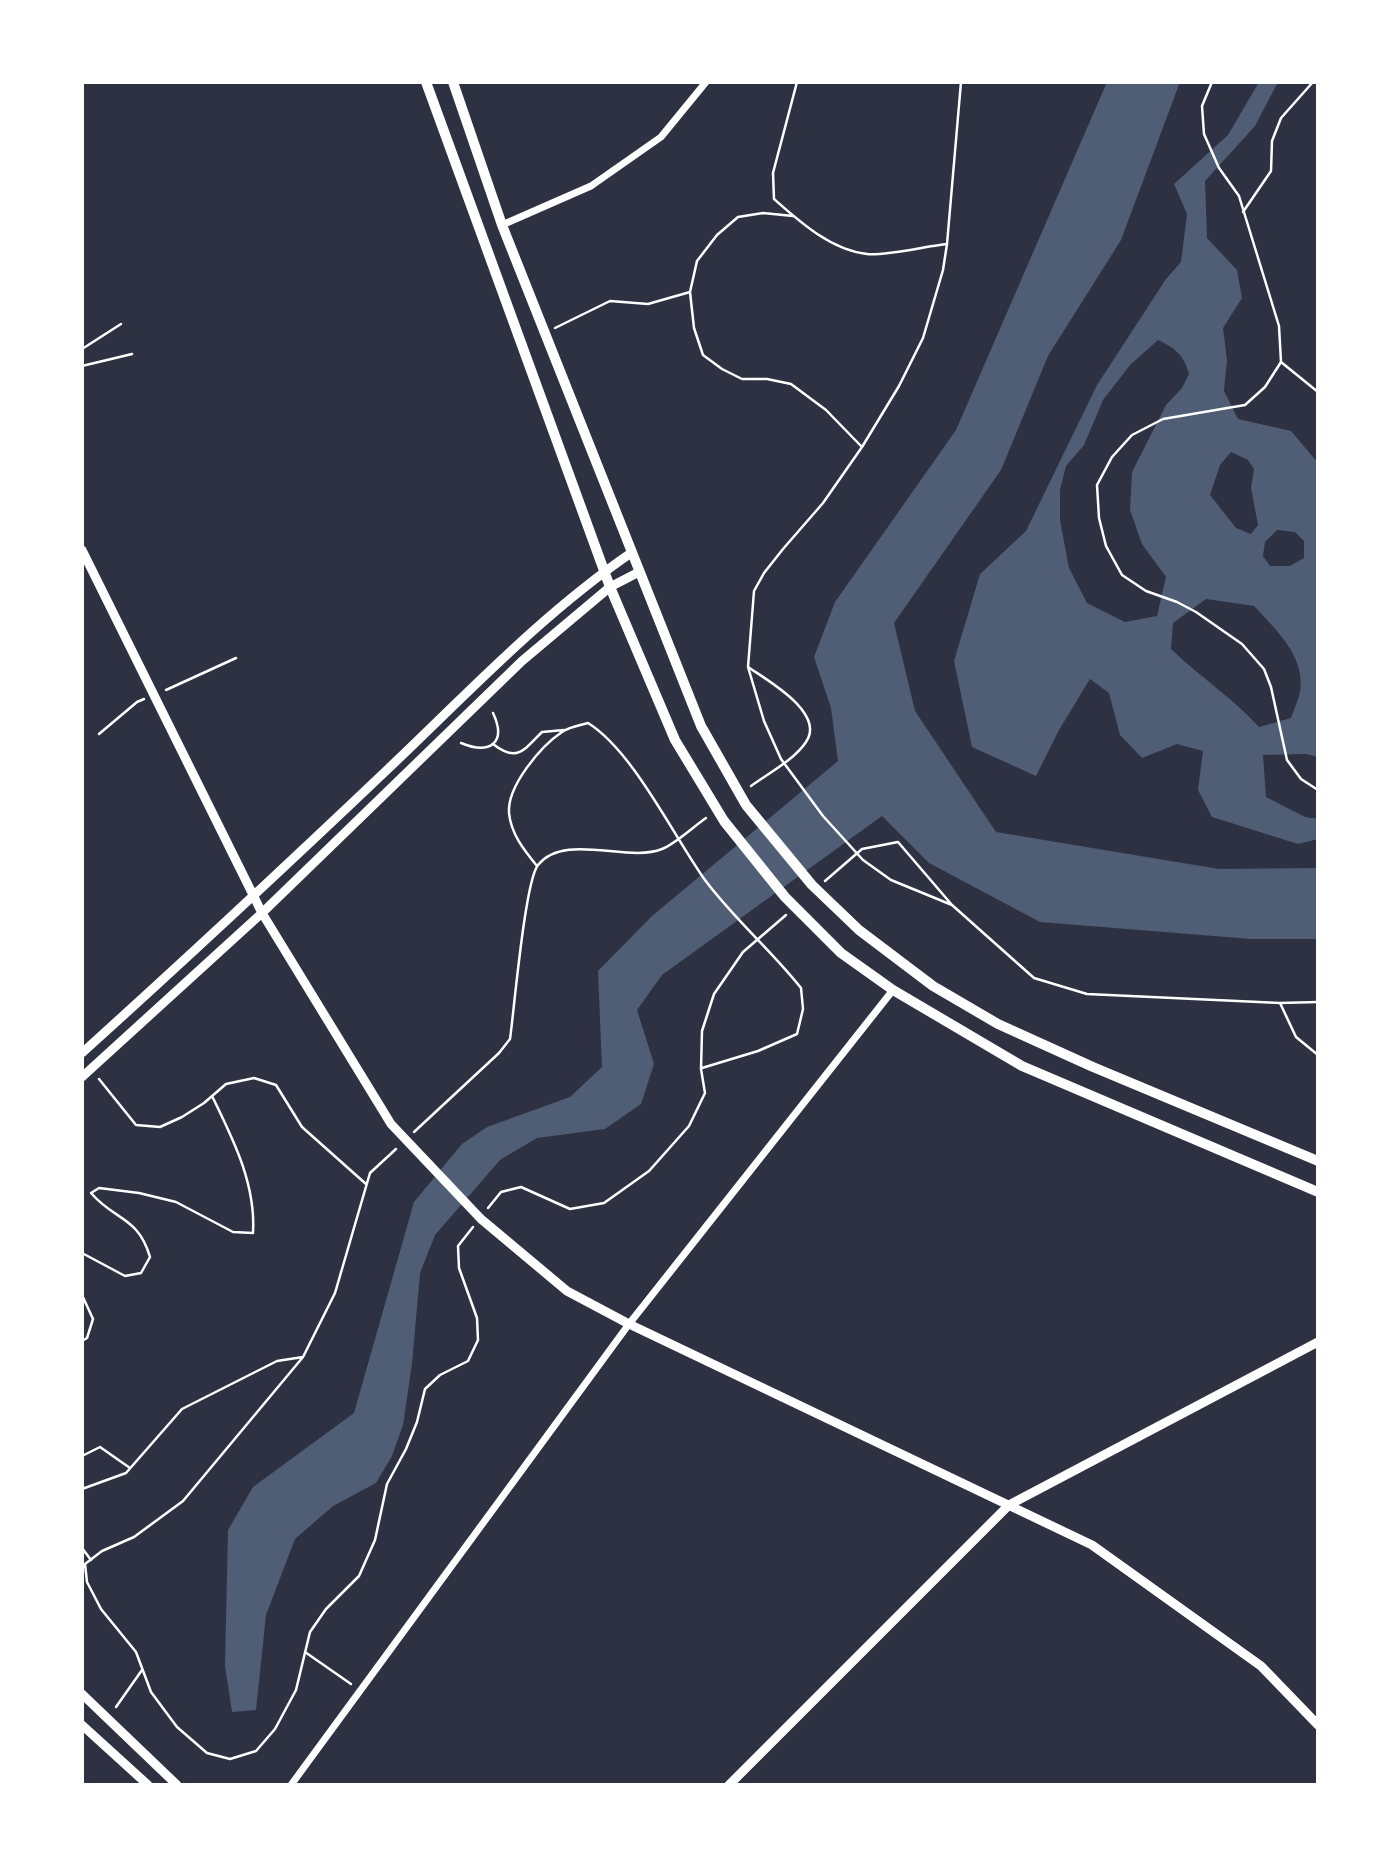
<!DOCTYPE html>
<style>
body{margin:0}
#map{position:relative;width:1400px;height:1867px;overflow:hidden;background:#2d3142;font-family:"Varela Round",sans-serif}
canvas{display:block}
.frame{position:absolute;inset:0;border:84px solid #fff;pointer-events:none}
</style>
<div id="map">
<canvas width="1400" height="1867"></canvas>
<div class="frame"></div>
</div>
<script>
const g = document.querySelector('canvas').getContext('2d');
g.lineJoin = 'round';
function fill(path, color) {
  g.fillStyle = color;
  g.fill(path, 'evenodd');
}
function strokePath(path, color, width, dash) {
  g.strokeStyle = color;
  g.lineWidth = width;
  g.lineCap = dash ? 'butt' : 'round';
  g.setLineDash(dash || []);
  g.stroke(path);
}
fill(new Path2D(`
 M1107,82H1180L1121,240L1048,356L1001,470L894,623L915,711L996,832L1219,869L1318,868V939H1251L1040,922L929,863L882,816L662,975L637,1010L654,1064L641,1104L605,1129L537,1138L500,1160L435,1235L420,1273L412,1364L403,1425L392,1456L376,1483L333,1506L295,1539L266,1615L256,1710L232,1712L225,1666L228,1530L253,1487L354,1413L414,1202L462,1144L487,1127L570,1097L602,1067L598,971L652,916L838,761L831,708L814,657L835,602L956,430Z
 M1259,82H1278L1255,126L1205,181L1207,238L1237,270L1242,298L1223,328L1227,360L1224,391L1238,419L1291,431L1318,463V757L1306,754L1263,755L1266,797L1305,817L1318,819V839L1298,844L1212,817L1198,790L1203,751L1177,744L1142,758L1120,735L1109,693L1090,679L1059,730L1036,776L972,747L954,661L980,574L1026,531L1097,385L1166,279L1181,262L1187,214L1174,184L1228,135ZM1158,340C1175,348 1184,355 1189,374L1182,388L1166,405L1132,472L1130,510L1142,544L1166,577L1157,616L1125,622L1087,603L1069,568L1060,520V490L1066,466L1084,445L1103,400L1130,365ZM1231,452L1248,460L1254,469L1251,488L1258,525L1251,534L1236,528L1210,495L1220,465ZM1277,530L1295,532L1304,541V558L1290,566H1270L1263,556L1265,542ZM1206,599L1254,606C1275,629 1306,656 1300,692C1298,700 1294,710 1291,718L1259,727C1233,698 1200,677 1171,649L1173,623Z`), '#4f5d75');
strokePath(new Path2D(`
 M797,82L773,173L774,199C800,222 831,250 867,254C885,256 927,246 947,244
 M961,82L947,244L943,270L923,338L899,386L862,447L823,503L783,549L764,573L754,591L748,667L764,721L781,759L823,816L863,860L891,880L952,905L1034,978L1087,994L1280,1003L1318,1002
 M1212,82L1202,106L1204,134L1219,168L1239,196L1279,326L1281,362L1265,387L1245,405L1163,419L1132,435L1112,457L1097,485L1099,518L1106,546L1122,575L1146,591L1177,602L1196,612L1242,644L1264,669L1271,687L1287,760L1301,779L1318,790
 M1243,212L1271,171L1272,141L1281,118L1313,82
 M793,216L763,213L738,217L717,235L697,261L690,292L694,328L703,355L722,369L742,379H767L791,384L826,410L862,447
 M555,328L610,301L648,304L690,292
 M82,349L121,324
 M1281,362L1318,392
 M82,366L132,354
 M748,667C767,680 826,713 806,742C794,760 769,773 751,786
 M166,690L236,658
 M99,734L137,702L144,699
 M461,743C490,755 507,743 493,713
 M493,744C517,763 524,750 542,732L564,730
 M537,866C524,850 511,834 509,813C507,786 541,746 562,732C569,727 580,725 588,723C633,751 673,835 705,880C734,919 771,950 801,988L803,1009L797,1034L758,1051L702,1068
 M825,881L862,849L898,842L952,905
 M1280,1003L1296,1037L1318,1055
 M99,1079L136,1125L160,1127L182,1117L204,1103L226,1084L254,1078L276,1085L302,1127L366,1184
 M414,1132L499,1053L510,1039C514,1011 525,881 538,865C564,832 628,863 662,849C675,844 693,827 706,818
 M396,1149L370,1173L335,1293L303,1357L183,1501L134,1537L102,1551L85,1564L87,1582L101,1609L136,1652L151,1692L177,1727L207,1753L230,1759L256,1751L275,1729L296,1690L310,1632L326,1609L359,1576L375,1540L387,1484L406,1449L417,1422L425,1389L440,1375L468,1361L478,1340L477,1318L459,1268L458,1246L473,1227
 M488,1208L501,1192L521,1187L570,1209L604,1203L649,1171L689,1126L705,1093L701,1069L702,1031L714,994L743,952L786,915
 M82,1253L125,1276L141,1273L150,1257C138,1216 115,1221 91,1193L99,1188L139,1193L176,1202L233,1232L253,1233C256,1184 233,1139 212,1096
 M82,1295L93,1319L87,1338L82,1341
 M82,1456L100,1447L130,1468
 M82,1489L126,1473L182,1409L277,1361L303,1357
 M82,1548L91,1560
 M305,1652L351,1684
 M116,1707L142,1670`), '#fff', 2.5);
strokePath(new Path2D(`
 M502,225L591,186L661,137L706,82
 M291,1785L629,1324L893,990`), '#fff', 7);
strokePath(new Path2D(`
 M82,550L262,913L391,1124L481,1219L567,1291L629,1324L1092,1545L1261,1666L1318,1725
 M82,1053C186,959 288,864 389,768C467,694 542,614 631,553
 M82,1077L262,913L522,661L610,587L639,572
 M82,1694L177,1785
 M82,1725L148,1785
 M729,1785L1009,1505L1318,1342`), '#fff', 9);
strokePath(new Path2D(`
 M426,82L610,587L675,740L724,821L785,897L841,953L893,990L1022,1066L1318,1192
 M453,82L502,225L701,726L746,805L812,885L859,930L933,986L998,1024L1093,1067L1318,1161`), '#fff', 10);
</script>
